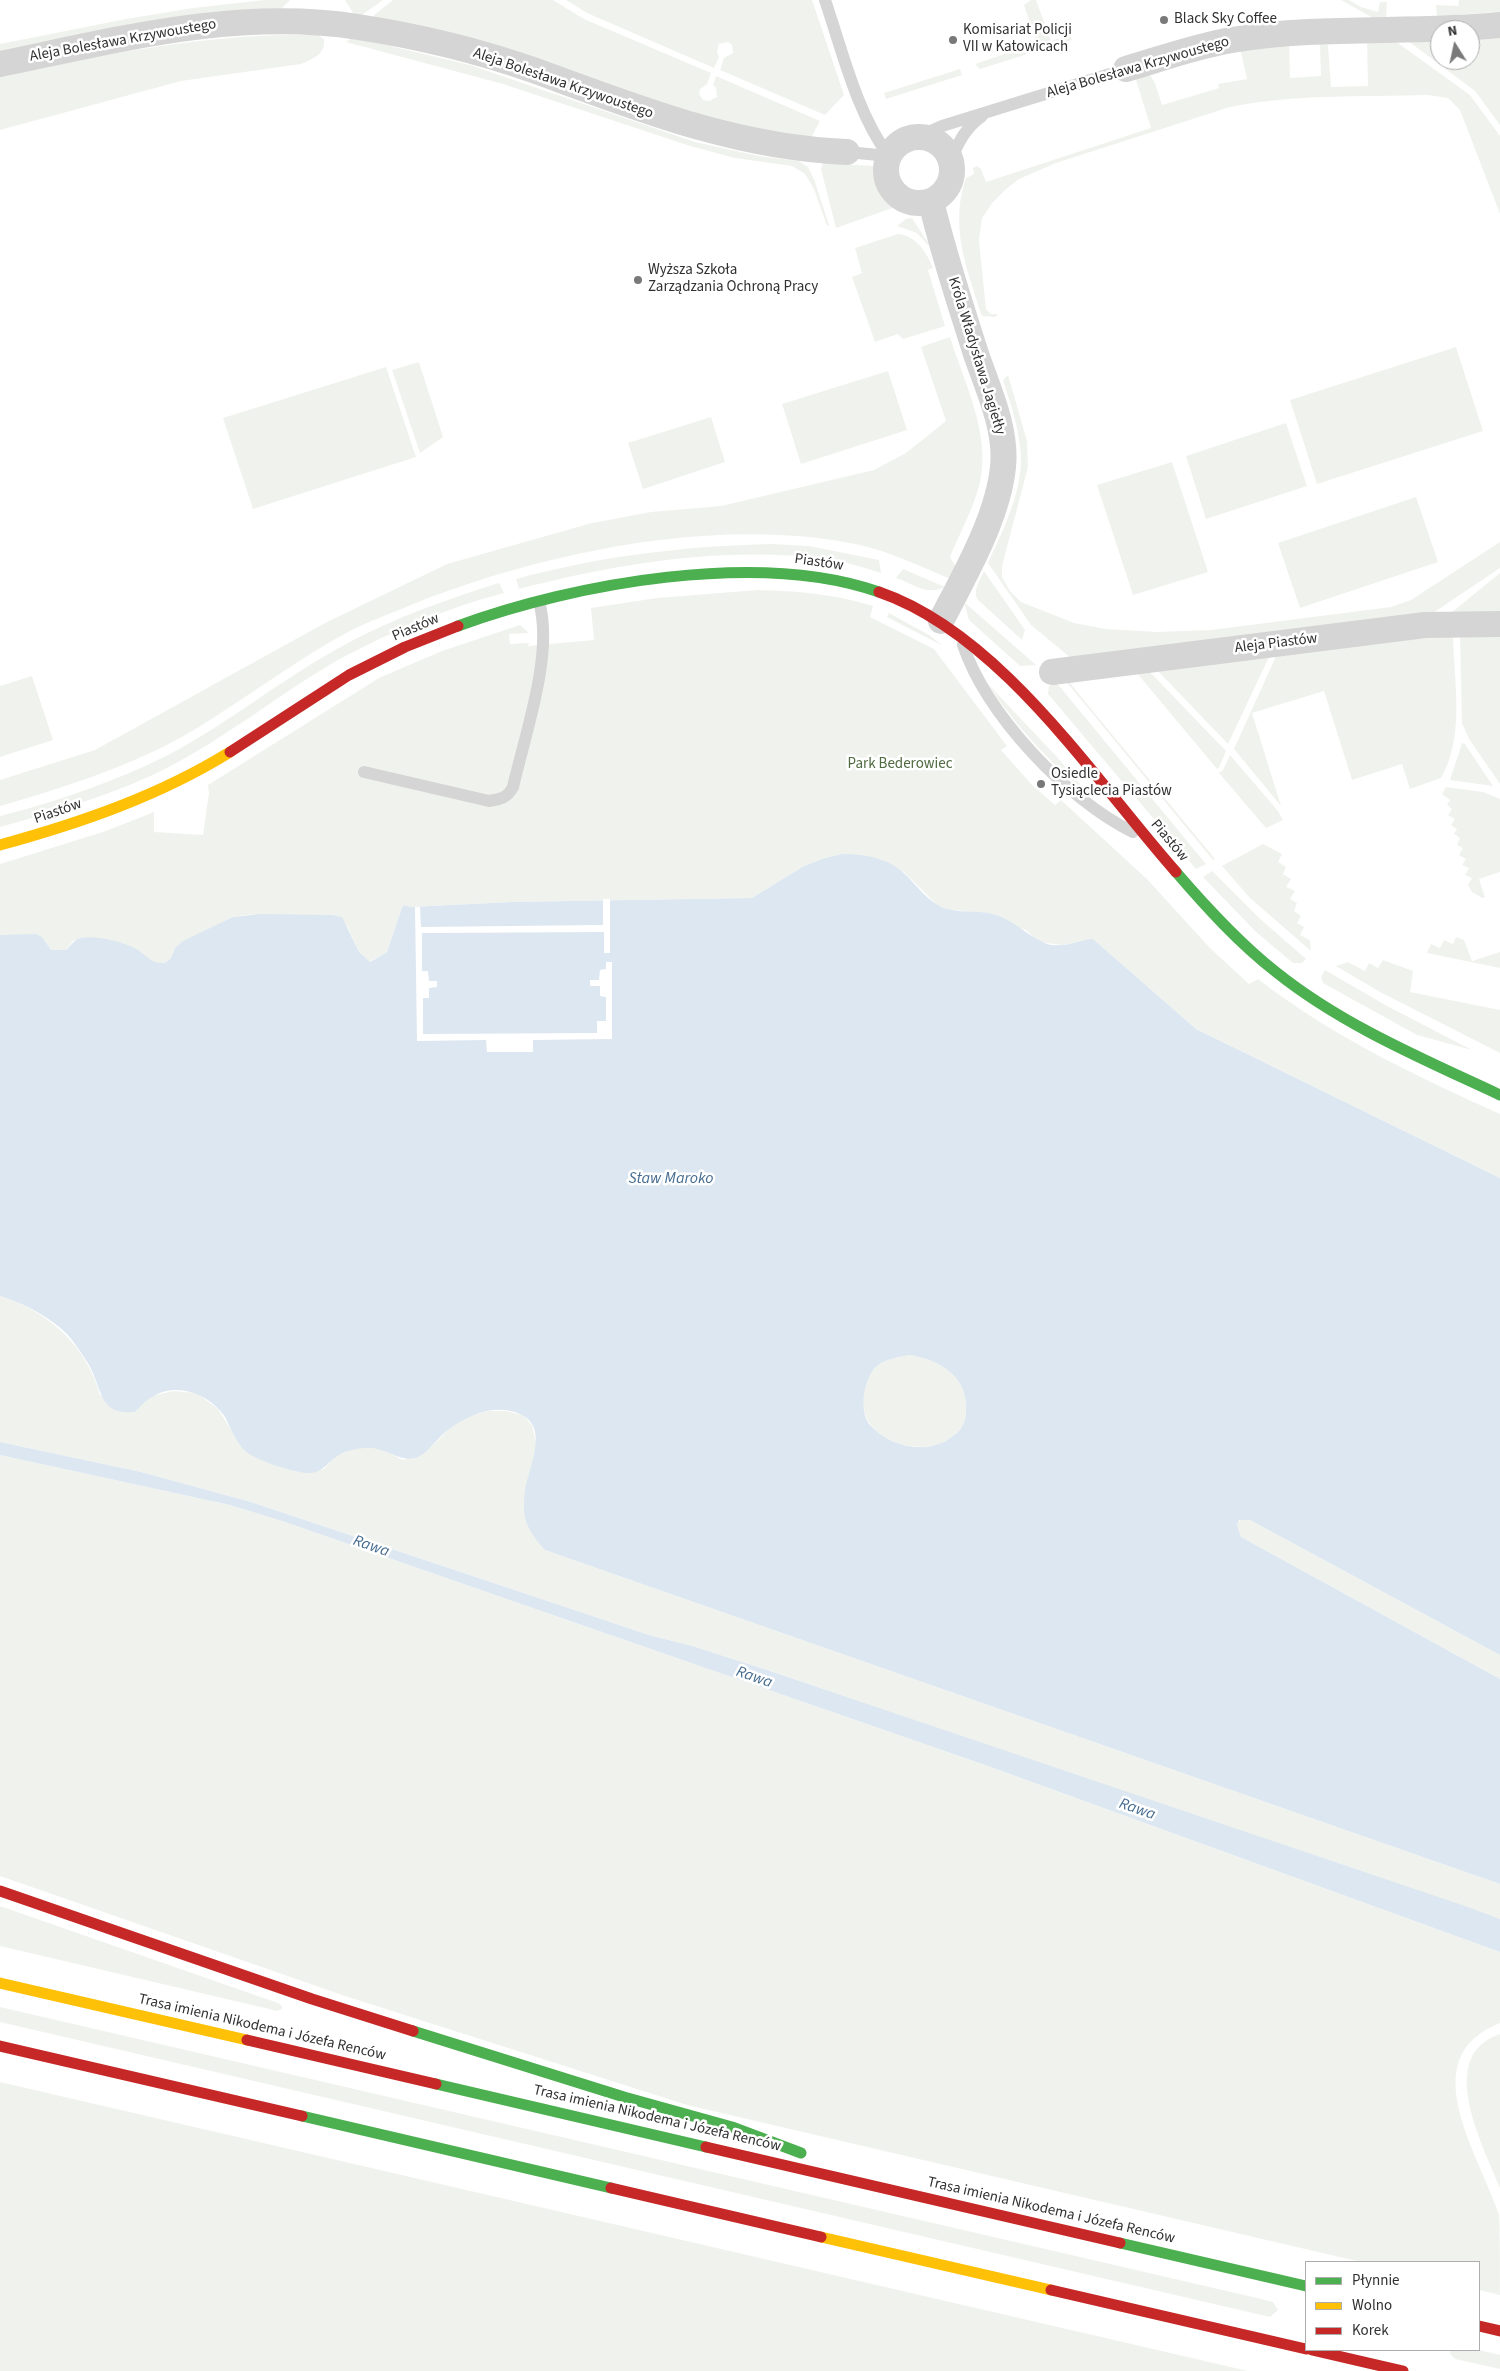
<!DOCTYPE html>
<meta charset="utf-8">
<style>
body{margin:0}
#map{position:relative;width:1500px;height:2371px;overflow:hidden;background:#fff;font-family:"Source Sans 3",sans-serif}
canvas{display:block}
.legend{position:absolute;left:1305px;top:2261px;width:175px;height:90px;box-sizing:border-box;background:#fff;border:1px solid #adadad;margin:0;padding:6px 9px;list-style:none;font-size:15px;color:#313131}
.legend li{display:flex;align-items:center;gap:10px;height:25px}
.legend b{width:25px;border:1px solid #adadad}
.north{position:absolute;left:1430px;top:20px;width:50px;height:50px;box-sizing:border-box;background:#fff;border:1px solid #adadad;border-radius:50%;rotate:350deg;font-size:14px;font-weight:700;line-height:20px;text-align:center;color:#313131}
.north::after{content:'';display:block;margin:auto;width:18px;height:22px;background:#797979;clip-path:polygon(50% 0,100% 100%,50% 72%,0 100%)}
</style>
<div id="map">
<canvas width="1500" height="2371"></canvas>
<ul class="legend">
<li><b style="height:6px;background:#4caf50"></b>Płynnie</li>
<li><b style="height:6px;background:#ffc107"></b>Wolno</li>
<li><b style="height:6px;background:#c62828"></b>Korek</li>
</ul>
<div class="north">N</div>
</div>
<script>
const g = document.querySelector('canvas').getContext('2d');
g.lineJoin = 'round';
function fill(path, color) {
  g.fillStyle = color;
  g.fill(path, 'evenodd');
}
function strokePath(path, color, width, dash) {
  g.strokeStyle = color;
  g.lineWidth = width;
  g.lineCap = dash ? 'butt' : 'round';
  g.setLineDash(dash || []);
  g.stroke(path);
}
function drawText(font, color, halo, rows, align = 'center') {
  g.font = font + ' "Source Sans 3",sans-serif';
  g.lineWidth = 5;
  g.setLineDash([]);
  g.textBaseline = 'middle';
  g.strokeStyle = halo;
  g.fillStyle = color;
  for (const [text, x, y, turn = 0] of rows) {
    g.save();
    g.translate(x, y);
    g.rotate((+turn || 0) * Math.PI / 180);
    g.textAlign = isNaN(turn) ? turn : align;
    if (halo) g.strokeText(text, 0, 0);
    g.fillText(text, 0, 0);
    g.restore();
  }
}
fill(new Path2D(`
 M264,0H290L281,9L0,53V44L126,19L193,8Z
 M345,0H383L362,15L355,16Z
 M393,0H553L584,19L711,73L707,84L700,89L699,94L703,100L709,101L717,97L716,88L713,85L716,76L820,121L810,140L753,133L375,19L374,15Z
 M566,0H812L844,95L825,115L720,70L724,58L733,53L732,45L728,42L719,44L717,52L719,57L714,68L587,13Z
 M1031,0H1036L1051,41L1070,35L1072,40L980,69L975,64L1037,43L1024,5Z
 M1341,0H1349L1361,7L1378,12L1380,2H1387L1386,17L1373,18Z
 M1459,0H1500V12L1437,16L1436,5L1458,6Z
 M1500,33V125L1475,91L1404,38L1440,37V60H1470V36Z
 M279,35H318L324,39C326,54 313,59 301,64L181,81L0,130V75C92,57 185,38 279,35Z
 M353,37L470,65L695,142L759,156L799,161L808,167L814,179L829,225L827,226L814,189L805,174L792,166L735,158L690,146L503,84L346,42Z
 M1391,38L1470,95L1500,136V214L1460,110L1448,98L1428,95C1362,97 1295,94 1230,107L1056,163L1019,179L1005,190L993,202L982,218L979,240L986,309L991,314H998L995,317L982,316C967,270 949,226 966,178L974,174L973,168L977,166L981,169L986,182L1151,128L1136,80L1139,76L1148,72L1155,83L1162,105L1219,88L1218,84L1247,79L1240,48L1289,41L1290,78L1321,76L1320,44L1328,45L1331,87L1368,86L1367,39Z
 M960,69L962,75L886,99L884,93Z
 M823,163L873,166L882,191L898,206L836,228L821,169Z
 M912,218L929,244L928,245L917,233L897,226L906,219Z
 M898,234C916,235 927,253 933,268L928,270L945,326L903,339L898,334L875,342L852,277L862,273L855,248Z
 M950,337C964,382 991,434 980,482C974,508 960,532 950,557L956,567L951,579C921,567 891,552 860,545C720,515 542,552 411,605C390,614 369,621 350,631C295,660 247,698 194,730C135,765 66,787 0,806V780L95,750L325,623L447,564L592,523L651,512L721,506L874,470L906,453L946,421L921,347Z
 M1456,347L1483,431L1317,484L1290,400Z
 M419,362L443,437L420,453L392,370Z
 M386,367L416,457L253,509L223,418Z
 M888,371L907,430L801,464L782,404Z
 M1008,375L1027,441L1028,467L1002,566V577L1010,591L1021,602L1074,623L1106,629L1157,632L1211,630L1391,607L1411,600L1500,542V568L1430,615L1071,658L1031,625L988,563C1003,530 1021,495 1021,458C1020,431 1011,405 1003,380Z
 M711,417L725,462L643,489L628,443Z
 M1286,423L1307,486L1206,519L1186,456Z
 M1172,462L1208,572L1133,595L1097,485Z
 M1416,497L1438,562L1300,608L1278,543Z
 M772,544L809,546L879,560L881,573C865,568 849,563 833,560C729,545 620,563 519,589L516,579C601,556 684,546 772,544Z
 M903,569L945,587C927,596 913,584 896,578Z
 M984,571L1025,630L1022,640L977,599C973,589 980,580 984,571Z
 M1500,573V615L1451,613Z
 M499,583L504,593C447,608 390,632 338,660C279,694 226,738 165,769C118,793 51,813 0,827V816C55,802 117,781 168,755C231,722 285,676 348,643C396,617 448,599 499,583Z
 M758,590C798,591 835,594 873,606L870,617L934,649L1007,746L1001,750L1033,786L1055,805L1061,800L1147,879L1210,948L1249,984L1258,979C1331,1036 1416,1076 1500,1114V1178L1196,1029L1093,939L1062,945L1039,942L1026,930L965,911L949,910L937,905L905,873L879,859L842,854L825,858L804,866L752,898L512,902L411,907L403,905L387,952L369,962L359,952L347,926L259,914L245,915L233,917L175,948L171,958L165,963H157L74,940L66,950H51L42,937L0,935V864L106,831L154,812V832L203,835L209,793L208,785L379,678L442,651L520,625L529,633L509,634L510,644L529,643L528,646L594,640L591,608L657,598Z
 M964,602L1036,665L1020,666L969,620Z
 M889,613L929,635L943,646L887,617Z
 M1500,635V784L1469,739L1462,723L1460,636Z
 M1453,636C1454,681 1465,737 1441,778L1410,789L1402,764L1352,780L1324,691L1252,713L1281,806L1234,749L1277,654L1370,642Z
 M1270,655L1228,744L1156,669Z
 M1148,670L1226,751L1219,768L1217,769L1136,672Z
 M32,676L53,740L0,757V686Z
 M1067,679L1082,698L1215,859L1213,860L1065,680Z
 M1056,682L1206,864L1196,869L1048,694L1049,686Z
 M988,684L1056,756L1092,798C1052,764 1017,729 988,684Z
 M1462,743L1465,744L1493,786L1450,780Z
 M1230,755L1278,811L1283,820L1266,828L1219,773L1223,770Z
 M1446,787L1483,792L1500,799V872L1479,879L1485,897L1482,898L1472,892L1468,885L1472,878L1465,875L1469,868L1462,865L1466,859L1459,855L1463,848L1457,845L1460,838L1454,834L1457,829L1451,825L1455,819L1448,815L1452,809L1447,805L1450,800L1442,794Z
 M1263,844L1282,854L1278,862L1286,867L1283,874L1291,879L1286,887L1295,891L1290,899L1297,903L1294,911L1301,916L1297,923L1304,927L1300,935L1310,940L1311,951L1250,898L1222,866Z
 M1212,871L1258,917L1306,959L1302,963H1293L1256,932L1203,877Z
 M1456,937L1464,940L1472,961L1500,952V968L1427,953L1431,944L1440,948L1444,940L1453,944Z
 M1383,960L1413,971L1410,992L1500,1010V1053L1380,992L1336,966L1348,962L1365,971L1369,963L1378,968Z
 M1325,970L1387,1006L1472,1050L1417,1035L1323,983L1321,977Z
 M0,1296C48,1311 87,1346 100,1395L152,1396L173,1391L197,1393L218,1409L245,1451L292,1469L310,1473L324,1469L335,1457L349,1450L366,1447L380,1448L403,1460L429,1449L453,1425L469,1416L488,1411H506L523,1415L532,1425L536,1442L533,1465L545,1550L1500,1884V1919L761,1668L692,1646L649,1635L251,1502L141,1472L0,1442Z
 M909,1355C941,1360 969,1377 966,1413C966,1421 961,1431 954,1435C950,1438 946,1442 941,1443C907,1457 852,1432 865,1390C867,1382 870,1372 877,1366C884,1359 900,1357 909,1355Z
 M0,1455L230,1505L285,1522L988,1766L1500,1952V2023C1411,2058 1480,2155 1499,2215C1500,2229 1500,2277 1500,2295L1479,2290V2262H1361L687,2105L345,1996L0,1876Z
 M1244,1519L1250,1520L1500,1655V1679L1241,1537L1237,1525L1239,1521Z
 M0,1906L278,2003L282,2006V2009L277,2011L265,2008L0,1946Z
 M0,2007L1257,2298L1273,2302L1278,2310L1270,2317L0,2022Z
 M1500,2034V2188C1484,2147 1434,2056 1500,2034Z
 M0,2082L1248,2371H0Z
 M1450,2350H1479L1500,2355V2369L1455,2359L1450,2354Z`), '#f0f3ed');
fill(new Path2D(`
 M842,854C865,854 889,858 906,875C916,885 924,896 936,904C955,916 979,908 999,916C1017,923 1037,943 1052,945C1067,947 1079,940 1093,939L1196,1029L1500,1178V1655L1250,1520H1239L1237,1525L1241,1537L1500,1679V1884L545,1550C535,1539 525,1526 524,1511C524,1505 524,1498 525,1492C527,1471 550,1429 522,1415C494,1401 460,1418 440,1437C433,1444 427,1453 418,1457C399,1464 385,1445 364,1448C354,1449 344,1451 336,1457C327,1463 323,1472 311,1473C297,1474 254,1460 244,1450C235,1440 231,1428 225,1417C210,1394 176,1381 152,1397C146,1400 140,1407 135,1412C98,1415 103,1390 89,1365C83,1355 75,1343 67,1334C50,1317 23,1303 0,1296V935L36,934L42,937L51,950H66C71,946 74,939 81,938C95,935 125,942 138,950C148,957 152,964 165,963L171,958L175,948L183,941L233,917L259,914L332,915L342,917L359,952L370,962L387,952L403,905L411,907L512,902L752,898L804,866L825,858ZM909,1355C941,1360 969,1377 966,1413C966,1421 961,1431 954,1435C950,1438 946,1442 941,1443C918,1453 887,1444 871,1426C862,1417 862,1398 866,1386C868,1379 871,1371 877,1366C884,1359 900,1357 909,1355Z
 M0,1442L141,1472L251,1502L649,1635L692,1646L761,1668L1465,1906L1500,1919V1952L988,1766L285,1522L230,1505L0,1455Z`), '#dde7f1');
fill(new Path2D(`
 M603,899H610V953H604V932L422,933V971H428L429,981H437V987L429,988V998H423V1034L597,1033V1021H606V997L600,996V986H590V980H599L600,970L606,969V962H612V1039L533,1040V1052H487L486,1040L417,1041L415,907H420L421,927L603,925Z`), '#fff');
strokePath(new Path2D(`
 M825,0C842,50 857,114 889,156
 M918,137L942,126L1126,69
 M847,152L889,156
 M951,159C959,142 965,128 982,116
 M963,645C987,715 1067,800 1133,832
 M364,772L489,801C501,799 507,798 513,787C525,734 554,653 539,602`), '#d5d5d5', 12);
strokePath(new Path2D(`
 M0,64C117,40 238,8 358,27C417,36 479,51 536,71C637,108 737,148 847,152
 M1126,69C1160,59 1196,46 1232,40C1320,25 1411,34 1500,25
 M886 170a33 33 0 1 1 66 0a33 33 0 1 1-66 0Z
 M931,201C943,253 960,303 976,354C988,389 1007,429 1003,467C998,518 964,576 941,621
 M1052,672L1425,625L1500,624`), '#d5d5d5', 26);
strokePath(new Path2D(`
 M458,626C575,583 759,550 879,592
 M1176,872C1207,908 1239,943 1276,972C1342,1025 1423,1059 1500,1095
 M413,2031L624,2097L732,2127L801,2153
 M436,2084L706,2147
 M302,2116L611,2188
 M1120,2243L1306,2286`), '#4caf50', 11);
strokePath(new Path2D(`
 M0,845C80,823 159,796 230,752
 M0,1983L247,2040
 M821,2237L1051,2290`), '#ffc107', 11);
strokePath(new Path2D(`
 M879,592C1001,634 1093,778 1176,872
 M230,752L349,675L405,647L458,626
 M0,1891L312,1999L413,2031
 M247,2040L436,2084
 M0,2046L302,2116
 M706,2147L1120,2243
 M611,2188L821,2237
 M1051,2290L1306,2349
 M1479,2326L1500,2331
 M1312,2350L1403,2371`), '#c62828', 11);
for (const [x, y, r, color] of [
 [1164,20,5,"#797979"],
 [953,40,5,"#797979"],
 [638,280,5,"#797979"],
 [1041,784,5,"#797979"]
]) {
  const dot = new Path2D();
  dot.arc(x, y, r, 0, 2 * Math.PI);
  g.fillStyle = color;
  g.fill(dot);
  strokePath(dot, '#fff', 2);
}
drawText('15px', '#313131', '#fff', [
 ["Black Sky Coffee",1174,20],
 ["Komisariat Policji",963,31],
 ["VII w Katowicach",963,48],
 ["Wyższa Szkoła",648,271],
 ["Zarządzania Ochroną Pracy",648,288],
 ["Osiedle",1051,775],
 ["Tysiąclecia Piastów",1051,792]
], 'left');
drawText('15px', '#313131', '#fff', [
 ["Aleja Bolesława Krzywoustego",123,41,-10],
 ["Aleja Bolesława Krzywoustego",1138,68,-16],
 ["Aleja Bolesława Krzywoustego",563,84,19],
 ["Króla Władysława Jagiełły",976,356,73],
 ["Piastów",819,563,8],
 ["Piastów",416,628,-23],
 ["Aleja Piastów",1276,644,-7],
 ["Piastów",58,812,-19],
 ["Piastów",1169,841,50],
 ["Trasa imienia Nikodema i Józefa Renców",262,2028,13],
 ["Trasa imienia Nikodema i Józefa Renców",657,2119,13],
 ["Trasa imienia Nikodema i Józefa Renców",1051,2211,13]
]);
drawText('15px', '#506b41', '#fff', [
 ["Park Bederowiec",900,765]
]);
drawText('italic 16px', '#446b8f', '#fff', [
 ["Staw Maroko",671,1179],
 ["Rawa",371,1547,19],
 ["Rawa",754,1678,19],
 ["Rawa",1137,1810,19]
]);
</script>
